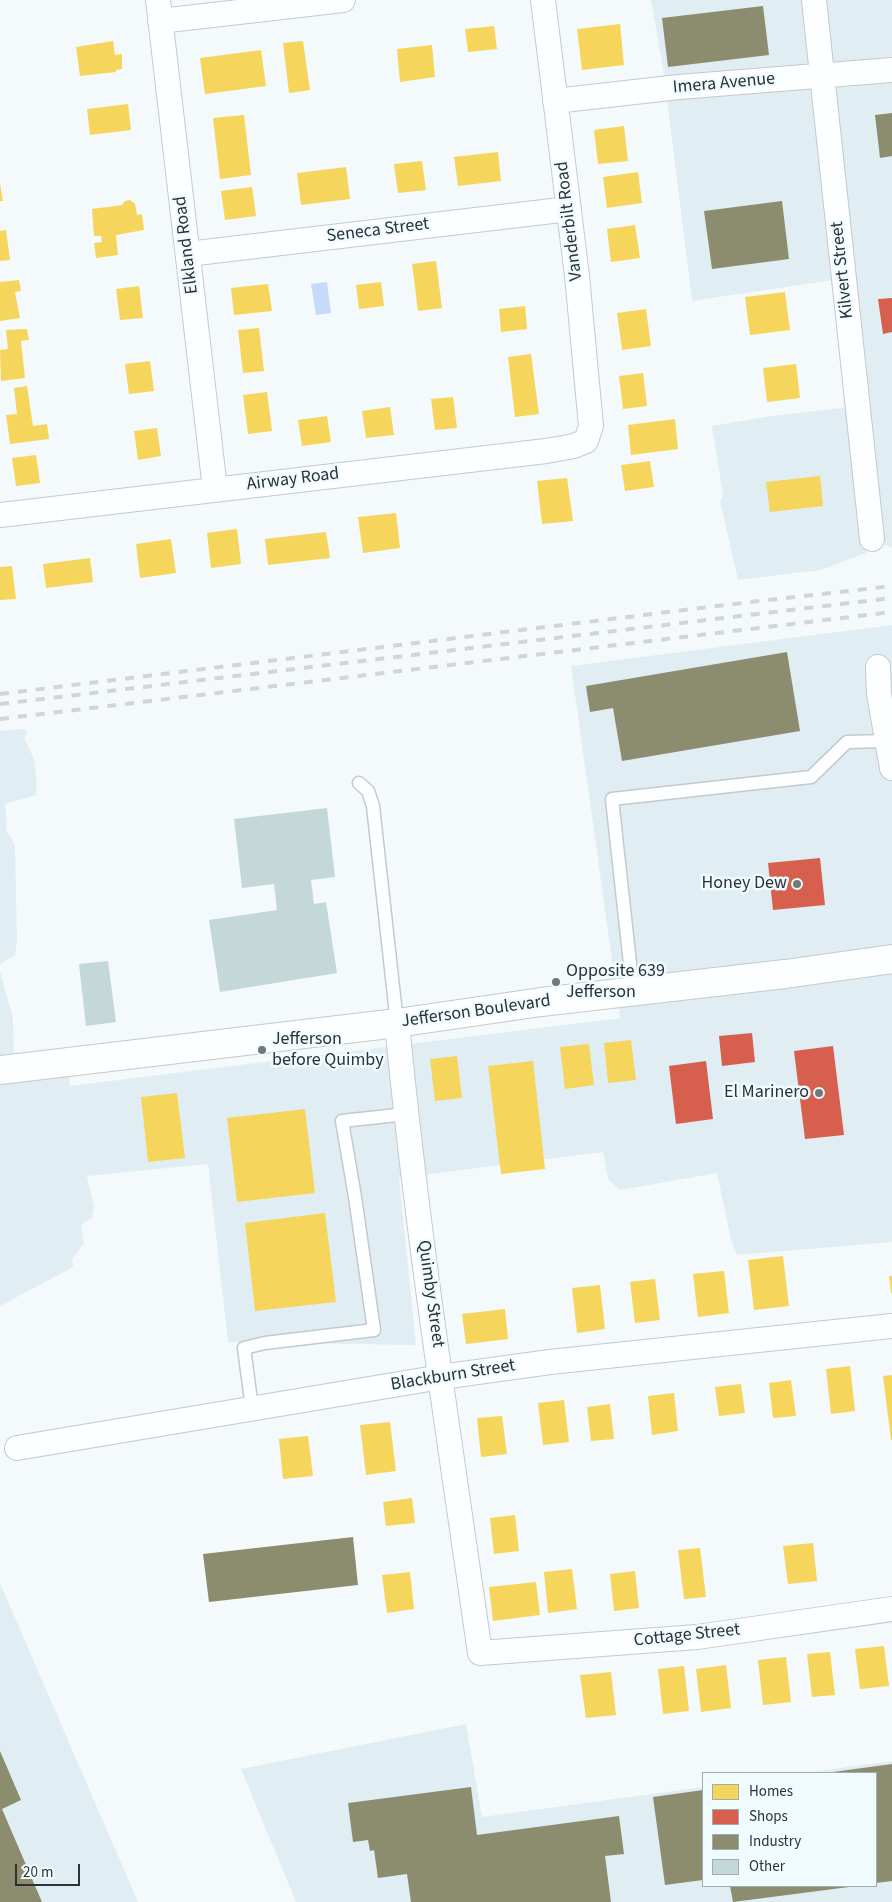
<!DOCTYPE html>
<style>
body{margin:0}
#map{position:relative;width:892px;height:1902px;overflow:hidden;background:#f4fafc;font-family:"Source Sans 3",sans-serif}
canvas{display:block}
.legend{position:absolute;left:702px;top:1772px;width:175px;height:115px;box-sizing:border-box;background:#f0fbff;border:1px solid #a2abae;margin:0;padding:6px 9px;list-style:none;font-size:15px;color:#2d3234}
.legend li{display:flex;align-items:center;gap:10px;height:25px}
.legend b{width:25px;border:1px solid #a2abae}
.scale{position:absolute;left:15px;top:1864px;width:65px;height:22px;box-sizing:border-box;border:2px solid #2d3234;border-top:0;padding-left:6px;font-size:15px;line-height:18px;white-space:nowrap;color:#2d3234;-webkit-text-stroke:4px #f0fbff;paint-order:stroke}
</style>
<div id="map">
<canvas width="892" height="1902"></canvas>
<ul class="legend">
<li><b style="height:14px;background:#f6d55c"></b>Homes</li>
<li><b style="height:14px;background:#d6604d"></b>Shops</li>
<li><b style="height:14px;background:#8c8c6e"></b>Industry</li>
<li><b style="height:14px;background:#c4d8da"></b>Other</li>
</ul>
<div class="scale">20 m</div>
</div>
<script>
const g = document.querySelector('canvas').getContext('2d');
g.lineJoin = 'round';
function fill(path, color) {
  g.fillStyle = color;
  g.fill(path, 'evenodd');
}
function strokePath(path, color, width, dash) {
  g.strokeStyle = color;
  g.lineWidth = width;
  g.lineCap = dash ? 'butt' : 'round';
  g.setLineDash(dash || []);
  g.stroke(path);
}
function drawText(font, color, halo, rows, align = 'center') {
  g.font = font + ' "Source Sans 3",sans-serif';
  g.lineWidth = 5;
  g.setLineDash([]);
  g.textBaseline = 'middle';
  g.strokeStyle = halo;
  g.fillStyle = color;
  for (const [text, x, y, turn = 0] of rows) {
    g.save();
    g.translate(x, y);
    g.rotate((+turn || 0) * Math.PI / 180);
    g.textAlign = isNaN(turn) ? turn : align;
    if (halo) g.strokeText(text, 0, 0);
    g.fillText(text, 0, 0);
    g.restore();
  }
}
fill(new Path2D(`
 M651,0H892V548L872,540L866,553L821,570L738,580L720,501L723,495L712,426L771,416L851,407L839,279L692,301L663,68Z
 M892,625V1242L737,1255L731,1240L717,1173L620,1190L608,1179L603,1152L399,1178L416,1345L228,1342L208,1164L87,1176L94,1207L92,1218L81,1225L84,1243L72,1259L73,1267L0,1306V971L13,1018L14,1060H66L70,1086L620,1018L571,666Z
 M24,729L28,733L24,738L34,759L37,784L36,795L5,804L7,823L6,830L15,845L17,941L15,955L0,964V731Z
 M0,1583L138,1902H0Z
 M466,1724L482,1817L703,1787V1886H876V1773H802L892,1761V1902H296L241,1769Z`), '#e0eef3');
fill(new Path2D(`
 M327,282L331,313L316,315L311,284Z`), '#c6dbfc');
fill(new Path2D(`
 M620,24L624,65L582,70L577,29Z
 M494,26L497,49L468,52L465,29Z
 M113,41L115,55L122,54V69L116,70V72L80,76L76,47Z
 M303,41L310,90L289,93L283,43Z
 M432,45L435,77L400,82L397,49Z
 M261,50L266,86L205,94L200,58Z
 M128,104L131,130L90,135L87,109Z
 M244,115L251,175L220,179L213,118Z
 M624,126L628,161L598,164L594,130Z
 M498,152L501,181L458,186L454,157Z
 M422,161L426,190L398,193L394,164Z
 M346,167L350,199L301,205L297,173Z
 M638,172L642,203L607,208L603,177Z
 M0,183L3,201H0Z
 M252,187L256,216L225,220L221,191Z
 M130,200L135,204L137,215L142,214L144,230L116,235L118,255L96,258L94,243L102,242L101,236H94L92,209L122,205L125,201Z
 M635,225L640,258L611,262L607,229Z
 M6,230L10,260L0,261V231Z
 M436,261L442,308L418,311L412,264Z
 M19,280L21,291L15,292L20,318L0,321V282Z
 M381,282L384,306L359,309L356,285Z
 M268,284L272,311L234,315L231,288Z
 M139,286L143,318L120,320L116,289Z
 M785,292L790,330L750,335L745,297Z
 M525,306L527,329L501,332L499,309Z
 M646,309L651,346L622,350L617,313Z
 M259,328L264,371L243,373L238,330Z
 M27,329L29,340L21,341L25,378L1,381L0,350L8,349L6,330Z
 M531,354L539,414L515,417L508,357Z
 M150,361L154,391L129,394L125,364Z
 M796,364L800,398L767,402L763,368Z
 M643,373L647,406L623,409L619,376Z
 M27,386L33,426L47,424L49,439L10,444L6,415L17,414L14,388Z
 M267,392L272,431L248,434L243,395Z
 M453,397L457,428L435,430L431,399Z
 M390,407L394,435L366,438L362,411Z
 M327,416L331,442L302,446L298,420Z
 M675,419L678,449L631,455L628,425Z
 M157,428L161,456L138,460L134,431Z
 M36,455L40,483L16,486L12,458Z
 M650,461L654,487L625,491L621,465Z
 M820,476L823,506L770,512L766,482Z
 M567,478L573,521L542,524L537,481Z
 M396,513L400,548L363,553L358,517Z
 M237,529L241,564L211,568L207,533Z
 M326,532L330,558L268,565L265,539Z
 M171,539L176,573L140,578L136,544Z
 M90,558L93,582L46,588L43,564Z
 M12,566L16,599L0,600V567Z
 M631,1040L636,1080L608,1083L604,1043Z
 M589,1044L594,1085L565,1089L560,1047Z
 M457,1056L462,1098L435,1101L430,1059Z
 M533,1061L545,1169L501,1174L488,1066Z
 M177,1093L185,1158L148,1162L141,1097Z
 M305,1109L315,1193L237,1202L227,1118Z
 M325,1213L336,1302L255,1311L245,1223Z
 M783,1256L789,1306L754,1310L748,1260Z
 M724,1271L729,1313L698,1317L693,1274Z
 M889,1276H892V1293H891Z
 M655,1279L660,1320L635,1323L630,1282Z
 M600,1285L605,1329L577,1333L572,1288Z
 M505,1309L508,1339L466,1344L462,1314Z
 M850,1366L855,1411L831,1414L826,1369Z
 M892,1375V1440H891L883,1376Z
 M791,1380L796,1416L773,1418L769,1383Z
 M741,1384L745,1413L719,1416L715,1387Z
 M674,1393L678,1431L652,1435L648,1396Z
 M564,1400L569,1442L543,1445L538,1403Z
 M610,1404L614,1439L591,1441L587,1407Z
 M502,1416L507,1454L481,1457L477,1418Z
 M390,1422L396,1471L366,1475L360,1425Z
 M308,1436L313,1476L283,1479L279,1439Z
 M412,1498L415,1523L386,1526L383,1502Z
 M515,1515L519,1551L494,1554L490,1518Z
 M813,1543L817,1581L788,1584L783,1546Z
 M700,1548L706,1597L684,1599L678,1550Z
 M572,1569L577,1609L548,1613L544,1572Z
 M635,1571L639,1608L614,1611L610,1574Z
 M410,1572L414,1609L387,1613L382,1575Z
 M536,1582L540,1615L493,1621L489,1587Z
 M884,1646L889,1686L860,1689L855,1649Z
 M830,1652L835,1695L812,1697L807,1654Z
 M786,1657L791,1702L763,1705L758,1660Z
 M726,1665L731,1708L701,1712L696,1669Z
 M684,1666L689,1711L663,1714L658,1669Z
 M611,1672L616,1715L586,1718L580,1675Z`), '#f6d55c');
fill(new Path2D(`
 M892,298V332L883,334L878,299Z
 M820,858L825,905L773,910L768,863Z
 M752,1033L755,1062L722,1066L719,1036Z
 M833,1046L844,1135L805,1139L794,1051Z
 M706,1061L713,1119L676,1124L669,1066Z`), '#d6604d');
fill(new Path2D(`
 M763,6L769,55L668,67L662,18Z
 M892,113V156L880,158L875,115Z
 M782,201L789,259L712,269L704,211Z
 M787,652L800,731L622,761L613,708L590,712L586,686Z
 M353,1537L358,1585L209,1602L203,1554Z
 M0,1751L21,1800L2,1809L42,1902H0Z
 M892,1764V1881L876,1883V1773L833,1772Z
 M471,1787L477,1835L619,1816L624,1854L605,1856L611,1902H411L407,1874L378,1878L374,1850L370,1851L368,1840L353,1842L348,1803Z
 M703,1790V1880L665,1885L653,1797Z
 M730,1886H849V1887L733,1902Z`), '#8c8c6e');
fill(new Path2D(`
 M327,808L335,877L311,880L314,904L326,902L337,973L220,992L209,920L277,910L274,884L242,888L234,819Z
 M108,961L116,1022L86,1026L79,964Z`), '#c4d8da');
const lane = new Path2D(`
 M359,783L368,791L373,806L397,1023
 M633,991L612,799L811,777L847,742L887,741
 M252,1408L244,1348L265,1343L374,1330L355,1197L342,1121L406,1114`);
const street = new Path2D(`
 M158,0L215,489
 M814,0L872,539
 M160,21L343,0
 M555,101L679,87L892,70
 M188,254L569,209
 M0,515L546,451L574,446L586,441L591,426L577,276L543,0
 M878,667L879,694L892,768
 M397,1023C417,1234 450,1444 480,1653L697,1637L892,1609
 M17,1448L441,1377L550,1362L892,1326`);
const secondary = new Path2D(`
 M0,1070L397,1023L541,1002L785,974L892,959`);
strokePath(lane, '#c4c9ca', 15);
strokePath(street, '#c4c9ca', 26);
strokePath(secondary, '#c4c9ca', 30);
strokePath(lane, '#fdfeff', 12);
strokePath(street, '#fdfeff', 24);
strokePath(secondary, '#fdfeff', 28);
strokePath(new Path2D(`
 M0,694L725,605L892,586
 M0,704L892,598
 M0,719L892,612`), '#d2d4d5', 4, [9, 9]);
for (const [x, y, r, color] of [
 [797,884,5,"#73787a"],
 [556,982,5,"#73787a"],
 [262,1050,5,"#73787a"],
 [819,1093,5,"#73787a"]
]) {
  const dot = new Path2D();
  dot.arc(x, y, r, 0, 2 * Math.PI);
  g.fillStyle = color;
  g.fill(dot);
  strokePath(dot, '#f0fbff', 2);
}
drawText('18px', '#2d3234', '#f0fbff', [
 ["Imera Avenue",724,84,-5],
 ["Vanderbilt Road",570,221,-97],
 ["Seneca Street",378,231,-7],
 ["Elkland Road",187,245,-97],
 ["Kilvert Street",843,270,-96],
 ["Airway Road",293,480,-7],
 ["Jefferson Boulevard",476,1012,-8],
 ["Quimby Street",430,1294,82],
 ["Blackburn Street",453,1376,-9],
 ["Cottage Street",687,1636,-6]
]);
drawText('18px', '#2d3234', '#f0fbff', [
 ["Honey Dew",787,884],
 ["Opposite 639",566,972,"left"],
 ["Jefferson",566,993,"left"],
 ["Jefferson",272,1040,"left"],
 ["before Quimby",272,1061,"left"],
 ["El Marinero",809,1093]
], 'right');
</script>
